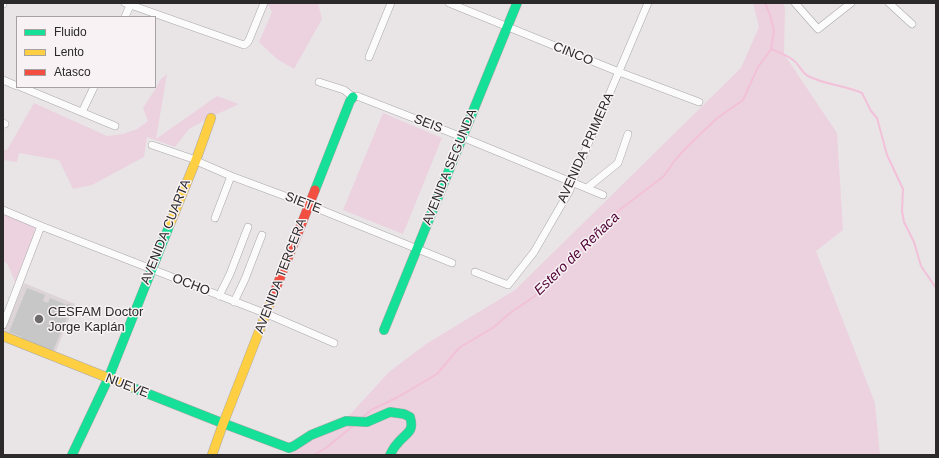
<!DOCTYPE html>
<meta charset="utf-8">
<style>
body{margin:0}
#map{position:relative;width:939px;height:458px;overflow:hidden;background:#e9e5e7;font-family:Helvetica,sans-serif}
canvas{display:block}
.frame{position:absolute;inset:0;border:4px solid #2b292a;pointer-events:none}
.legend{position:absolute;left:16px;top:16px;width:140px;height:72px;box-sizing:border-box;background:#f8f2f4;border:1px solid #a6a2a3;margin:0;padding:5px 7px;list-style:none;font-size:12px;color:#2b292a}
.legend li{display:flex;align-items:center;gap:8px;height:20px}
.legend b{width:20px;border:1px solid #a6a2a3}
</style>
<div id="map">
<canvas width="939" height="458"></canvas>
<div class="frame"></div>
<ul class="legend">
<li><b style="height:5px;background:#16e098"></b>Fluido</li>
<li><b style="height:5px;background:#ffcf43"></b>Lento</li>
<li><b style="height:5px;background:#f24e42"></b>Atasco</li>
</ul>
</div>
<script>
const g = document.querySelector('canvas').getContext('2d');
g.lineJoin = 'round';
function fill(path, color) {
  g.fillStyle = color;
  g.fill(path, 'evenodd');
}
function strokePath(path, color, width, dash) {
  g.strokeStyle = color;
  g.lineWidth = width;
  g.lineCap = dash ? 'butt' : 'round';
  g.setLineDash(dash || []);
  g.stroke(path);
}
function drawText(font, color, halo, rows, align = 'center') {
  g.font = font + ' Helvetica,sans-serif';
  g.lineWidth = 3;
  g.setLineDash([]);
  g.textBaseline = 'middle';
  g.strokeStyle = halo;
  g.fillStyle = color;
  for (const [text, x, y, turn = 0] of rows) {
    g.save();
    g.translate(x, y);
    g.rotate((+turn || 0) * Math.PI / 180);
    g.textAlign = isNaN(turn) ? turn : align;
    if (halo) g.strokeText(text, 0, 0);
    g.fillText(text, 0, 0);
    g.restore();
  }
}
fill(new Path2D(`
 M24,283L75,304L54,356L3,335Z`), '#ddd4d8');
fill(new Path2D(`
 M267,3H318L322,19L294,69L277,59L259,42L272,12Z
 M753,3H783L785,8L784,54L837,133L843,230L816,251L875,403L880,455H290L293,452L312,440L323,432L344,421L389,372L426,344L515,290L741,68L759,27Z
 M167,74L156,139L217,96L239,104L211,117L189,129L175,147L147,137L144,157L92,185L73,189L59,160L19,153L17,162L3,160V150H7L34,103L107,136L123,134L137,129L148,121L143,108L156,88L160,80Z
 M383,113L442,138L403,234L343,210Z
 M3,213L33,225C36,229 35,232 33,237L15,282L8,265L3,260Z`), '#ebd2de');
strokePath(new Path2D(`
 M771,49C778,52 787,55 793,60C799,64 802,73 808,76C825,85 845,85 862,93L871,111L877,118L887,155L903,189L902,211L904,222L914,242L921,266L936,288
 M362,418L371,410L398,397L437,374L459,348L494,327L510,313L535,296L541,288L563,269L584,247L594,233L607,223L618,211L664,176L675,160L686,148L716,119L743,100L758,67L771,49L774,31L770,15L765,3
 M314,455L326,448L354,425`), '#f2c1d9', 2);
fill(new Path2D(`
 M27,288L45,295L43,301L48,303L50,298L67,305L68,304L72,305L53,351L21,338L22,337L9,332Z`), '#c7c7c7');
const street = new Path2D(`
 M125,3L244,45L247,43L249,40L264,3
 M449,3L619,72L699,102
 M795,3L818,29L851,3
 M889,3L912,24
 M3,4V3
 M125,17L131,3
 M369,57L391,3
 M3,80L17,86
 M319,82L344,90L353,97L357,96L462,137L603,195
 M21,87L115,126
 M82,112L94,87
 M3,123L5,124
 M152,145L196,160L201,163L231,176L309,205L452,263
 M587,188L618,163L628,134
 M3,210L41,226L267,314L334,343
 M215,218L231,176
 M475,272L508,285L534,252L570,190L572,182L648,3
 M219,296L230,274L248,227
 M234,302L245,279L262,235
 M3,325L41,226`);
const fast = new Path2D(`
 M315,190L350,101L353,97
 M384,330L517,3
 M131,387L217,421L289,448L294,446L311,435L346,421L367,422L390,412L404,414L410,417C415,433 405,433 397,444C394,447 392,451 390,455
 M72,455L108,379L170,224`);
const slow = new Path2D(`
 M170,224L196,160L211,118
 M3,336L131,387
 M212,455L223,424L274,293`);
const jam = new Path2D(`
 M274,293L315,190`);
strokePath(street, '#a9a7a8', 8);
strokePath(fast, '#a9a7a8', 10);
strokePath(slow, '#a9a7a8', 10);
strokePath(jam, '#a9a7a8', 10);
strokePath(street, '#fcfbfb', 7);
strokePath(fast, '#16e098', 9);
strokePath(slow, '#ffcf43', 9);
strokePath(jam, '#f24e42', 9);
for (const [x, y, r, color] of [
 [39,319,5,"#6e6b6c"]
]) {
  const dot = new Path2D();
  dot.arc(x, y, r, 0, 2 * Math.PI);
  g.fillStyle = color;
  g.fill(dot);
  strokePath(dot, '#f8f2f4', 1.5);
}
drawText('13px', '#2b292a', '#f8f2f4', [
 ["CINCO",573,54,22],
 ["SEIS",428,124,21],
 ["AVENIDA PRIMERA",586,148,-66],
 ["AVENIDA SEGUNDA",450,167,-68],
 ["SIETE",303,203,21],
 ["AVENIDA CUARTA",166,232,-68],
 ["AVENIDA TERCERA",281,276,-69],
 ["OCHO",191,285,21],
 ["NUEVE",127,386,21]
]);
drawText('13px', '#2b292a', '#f8f2f4', [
 ["CESFAM Doctor",48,312],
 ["Jorge Kaplán",48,327]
], 'left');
drawText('italic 14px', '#510034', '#f8f2f4', [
 ["Estero de Reñaca",577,254,-44]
]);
</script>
